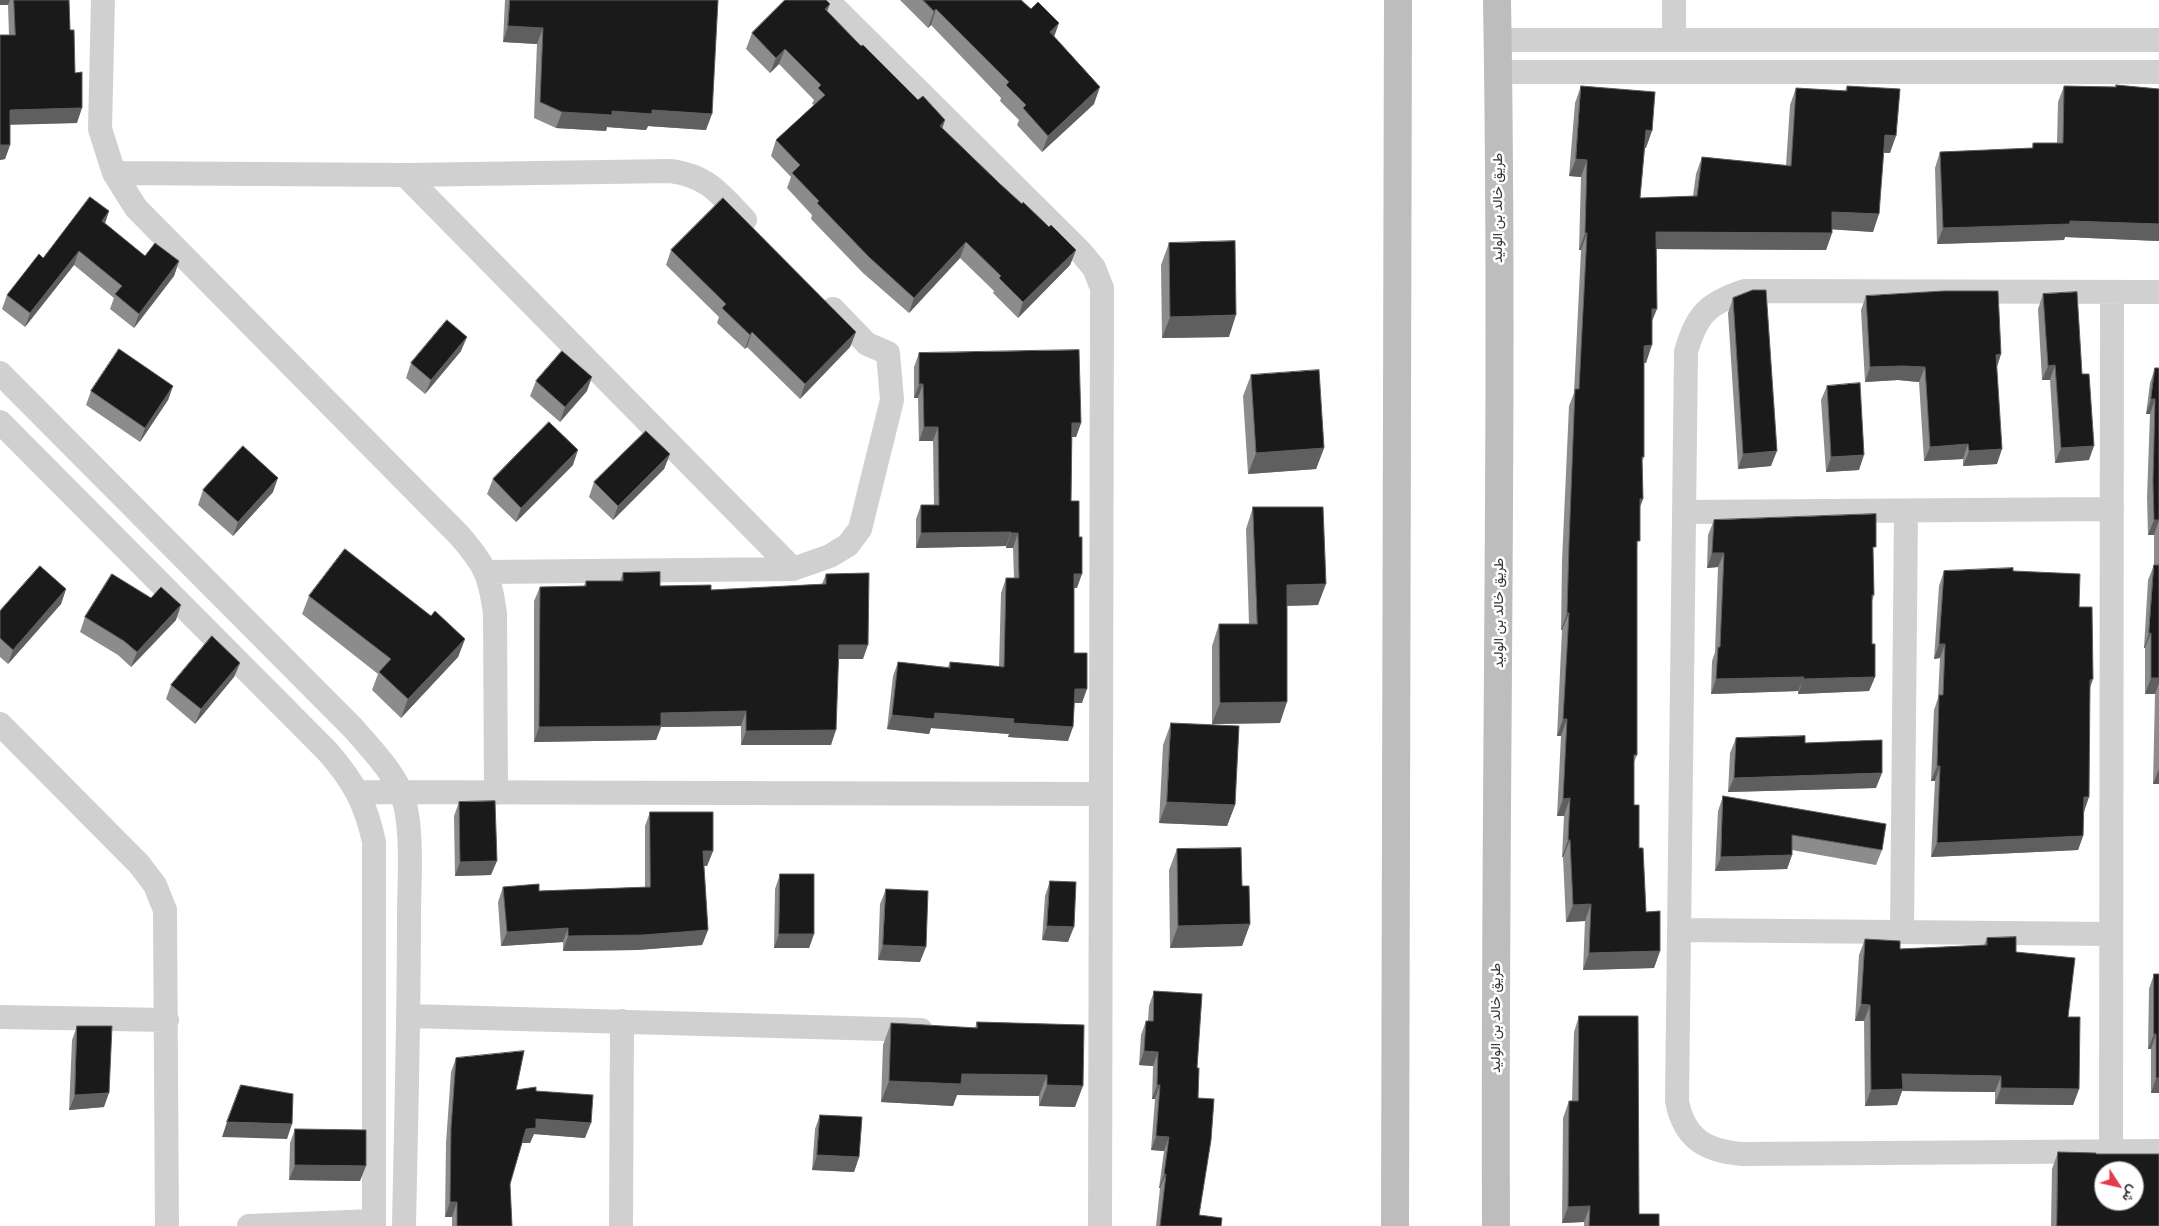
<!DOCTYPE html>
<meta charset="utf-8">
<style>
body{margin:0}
#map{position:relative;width:2159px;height:1226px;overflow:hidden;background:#fff;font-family:Helvetica,Vazirmatn,sans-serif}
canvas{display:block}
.north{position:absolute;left:2094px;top:1161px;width:50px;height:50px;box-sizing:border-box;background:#fff;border:1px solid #adadad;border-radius:50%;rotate:125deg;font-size:14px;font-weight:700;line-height:20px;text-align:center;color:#333}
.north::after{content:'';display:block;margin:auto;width:18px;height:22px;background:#e33b4e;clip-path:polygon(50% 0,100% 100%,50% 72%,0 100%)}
</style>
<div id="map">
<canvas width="2159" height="1226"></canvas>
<div class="north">ش</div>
</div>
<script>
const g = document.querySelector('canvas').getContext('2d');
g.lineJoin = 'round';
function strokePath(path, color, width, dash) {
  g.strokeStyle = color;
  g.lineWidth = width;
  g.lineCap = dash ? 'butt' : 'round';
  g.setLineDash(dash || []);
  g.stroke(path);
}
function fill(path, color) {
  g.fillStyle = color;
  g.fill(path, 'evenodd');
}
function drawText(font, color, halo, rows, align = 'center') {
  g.font = font + ' Helvetica,Vazirmatn,sans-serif';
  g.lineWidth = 5;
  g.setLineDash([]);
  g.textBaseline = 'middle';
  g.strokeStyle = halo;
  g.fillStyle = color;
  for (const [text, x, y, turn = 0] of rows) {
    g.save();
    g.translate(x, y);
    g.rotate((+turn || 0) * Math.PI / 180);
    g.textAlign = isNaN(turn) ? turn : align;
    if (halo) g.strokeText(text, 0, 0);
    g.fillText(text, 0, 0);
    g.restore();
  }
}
strokePath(new Path2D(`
 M103,0L100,129L114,173L136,208L459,535C485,565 490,575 495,614L496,793
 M827,0L1080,251L1094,268L1102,288L1100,1226
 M1498,40H2159
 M1674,40V0
 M1498,72H2159
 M114,173L405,175L671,171C708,176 720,194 745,220
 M405,175L793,569
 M2159,292L1745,291C1708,303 1696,315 1686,352L1677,1101C1684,1138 1705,1151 1742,1154L2159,1151
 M0,373L354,729C371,749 390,768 401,792C414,823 409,882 409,916C409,1020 406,1123 404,1226
 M0,422L328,752C354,782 366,804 374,842V1226
 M1684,512L2112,509
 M487,572L793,569L830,556L848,545L860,529L892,400L888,353L867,344L833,309
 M0,724L139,864L155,885L165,910L167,1226
 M358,792L1101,794
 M1679,930L2111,934
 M1902,932L1906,511
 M409,1016L921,1030
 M0,1017L167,1020
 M2111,1152L2112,292
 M249,1226L373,1221
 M621,1226L622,1021`), '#d0d0d0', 24);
strokePath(new Path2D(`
 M1395,1226L1398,0
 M1496,1226C1494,817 1504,409 1497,0`), '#bdbdbd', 28);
fill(new Path2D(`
 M0,0H69L70,30L77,123L10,124V145L5,159L0,160V35H9L8,5H0Z
 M505,0H718L706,130L648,126L646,130L607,127L606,131L556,128L534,118L537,44L503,42Z
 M900,0H1021L1054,37L1094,104L1042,152L1017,125L1019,120L1000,101L1001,98L931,25L928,28Z
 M827,12L861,46L918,100L945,120L942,128L999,183L1022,204L1076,250L1070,265L1018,318L993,293L994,291L960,258L909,313L863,273L811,219L812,215L787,188L791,177L771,156L776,140L814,105L812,104L814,100L779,64L770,73L746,49L752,33Z
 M2116,85L2159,89V241L2065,237L2064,240L1937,244L1935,168L1940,152L2032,148L2033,143H2057L2058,102L2064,86L2115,87Z
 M1581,86L1646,148H1645L1640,198L1693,196L1696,174L1702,157L1786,165L1790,105L1796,88L1845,91L1847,86L1890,153H1883L1873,232L1832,229V233L1826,250L1656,249L1652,321L1646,363H1644V457L1642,461L1643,499L1640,507L1637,549V755L1634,762V805L1646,912L1660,951L1654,968L1583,970L1585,921L1566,922L1563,857H1562L1564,816H1557L1561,736H1557L1562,630H1561L1562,561L1569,406L1574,393L1581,250H1579L1581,177L1569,176L1575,103Z
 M109,211L105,223L145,256L179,261L174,276L134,328L110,309L114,298L74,265L25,327L2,309L7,295L43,258Z
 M1169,243L1229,337L1162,338L1161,265Z
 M671,250L856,332L850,347L800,399L747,347L745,349L717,323L719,317L666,265Z
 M2043,294L2082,374L2089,460L2055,463L2050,380H2042L2038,309Z
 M1866,296L2001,354L1997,367V464L1963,466V459L1924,461L1919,382L1898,380L1865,382L1861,310Z
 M1733,298L1771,466L1738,469L1728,313Z
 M461,351L425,394L406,378L411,363Z
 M919,353L1081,423L1076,437H1072L1071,501L1077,588H1074V653L1082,703H1074L1068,741L1008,737L1009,734L931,728L929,734L887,729L893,676L898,662L948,667L950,662L999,667L1001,593L1006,578H1014L1013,548H1006V546L916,548V519L921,505H934L933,441H919L918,398H914V367Z
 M2155,368H2159V784H2153L2155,694H2145V648H2144L2148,580L2154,565V535H2148L2147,497L2150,414H2146L2150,383Z
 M1251,375L1324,448L1316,469L1248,474L1243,396Z
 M536,381L587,391L560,422L530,396Z
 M173,386L168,400L140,442L86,405L91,391Z
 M1827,386L1859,470L1826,472L1821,400Z
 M670,454L664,469L613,520L589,497L594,482Z
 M573,465L516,522L487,494L493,479Z
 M203,490L273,492L233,536L198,505Z
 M1253,507L1318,605L1287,606L1280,723L1212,724V646L1219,624H1249L1246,529Z
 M1714,520L1873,555L1874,595L1872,601V644L1875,677L1869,691L1798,694V691L1711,694L1712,661L1715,652L1718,567L1707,568L1708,535Z
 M1944,571H2013L2079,607L2093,679L2090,688L2084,812L2083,836L2078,850L1931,857L1935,781H1931L1934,710L1938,698L1940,658L1934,659L1939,586Z
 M623,573L660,586L711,590L822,584L826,574L863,659H839L831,745H741V726L661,727L656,740L534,742V601L540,587L584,586L586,581H620Z
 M66,589L61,604L8,664L0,657V611Z
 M309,596L431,616L465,639L458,657L401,718L372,690L378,674L302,614Z
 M85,617L176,620L131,667L118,655L80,632Z
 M240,663L234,677L195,724L166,699L171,685Z
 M1171,723L1235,805L1227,826L1159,823L1163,745Z
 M1736,738L1805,743L1876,788L1728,792L1730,753Z
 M1723,796L1882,850L1876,865L1792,850V855L1787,869L1715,871L1718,811Z
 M459,802L491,875L455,876L454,816Z
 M650,812L713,851L707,866H704L708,930L702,945L637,950L563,951V942L501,946L498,902L503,887L539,891L645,887V826Z
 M1177,849L1242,886L1250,924L1242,946L1170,948L1169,870Z
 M780,874L814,934L809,948H774L775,889Z
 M1050,881L1068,942L1042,940L1045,896Z
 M886,889L920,962L878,960L880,904Z
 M1987,938L2016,952L2068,1017L2079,1089L2073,1105L1995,1104V1092L1902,1091L1897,1105L1865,1106L1864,1021H1855L1859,955L1865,939L1900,949L1984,945Z
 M2154,974H2159V1093H2151V1049H2148L2149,989Z
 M1154,991L1197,1068L1199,1215L1221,1226H1156L1160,1188H1159L1164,1151L1151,1150L1155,1099H1152L1153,1066L1139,1065L1141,1035L1146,1021H1148L1149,1006Z
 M1579,1016L1639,1214L1659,1226H1584V1222L1562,1223L1563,1118L1569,1101H1572L1574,1032Z
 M977,1022L1084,1025L1075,1107L1039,1106V1096L957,1095L953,1106L881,1102L883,1045L891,1023L975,1028Z
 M77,1026L104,1107L69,1110L72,1040Z
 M456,1058L516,1090L536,1091L585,1138L534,1134L530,1143H522L510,1184L512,1226H452V1217H445L446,1143L451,1072Z
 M820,1115L859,1157L854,1172L812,1170L815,1129Z
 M295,1129L360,1181L289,1180L290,1143Z
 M2058,1152L2096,1154L2159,1226H2051L2052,1169Z`), '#8c8c8c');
fill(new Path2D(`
 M0,0H10L8,5H0Z
 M830,4L824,19L825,9Z
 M936,9L931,25L928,28L934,11Z
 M1059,23L1053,40L1050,32Z
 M508,26L543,28L537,44L503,42Z
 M785,49L779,64L770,73L776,58Z
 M1100,87L1094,104L1042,152L1048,136Z
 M82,108L77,123L5,125L10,110Z
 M652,110L712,114L706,130L648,126L646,130L607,127L606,131L556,128L562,112Z
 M945,120L940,135V126Z
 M1646,130L1652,131L1646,148H1640Z
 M1885,135L1896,136L1890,153L1878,152Z
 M0,145H10L5,159L0,160Z
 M1576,159L1587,160L1581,177L1569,176Z
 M109,211L104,226L102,221Z
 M1832,212L1879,214L1873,232L1826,229Z
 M2070,221L2159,224V241L2065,237L2064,240L1937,244L1943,228Z
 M1656,232L1832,233L1826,250L1650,249Z
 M1585,233H1587L1581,250H1579Z
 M966,242L960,258L909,313L914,298Z
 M1076,250L1070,265L1018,318L1023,302Z
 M79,251L74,265L25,327L30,313Z
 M179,261L174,276L134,328L139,314Z
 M1652,309H1657L1650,326Z
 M1236,315L1229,337L1162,338L1170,317Z
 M752,332L747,347L745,349L750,335Z
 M856,332L850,347L800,399L805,384Z
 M467,337L461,351L425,394L431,380Z
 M1652,345L1646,363H1638L1644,346Z
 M2001,354L1996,369V355Z
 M2055,365L2050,380H2042L2048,366Z
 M1903,366L1925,367L1919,382L1898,380L1865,382L1870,367Z
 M592,377L587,391L560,422L565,407Z
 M919,384H923L918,398H914Z
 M173,386L168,400L140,442L145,428Z
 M2151,399H2155L2150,414H2146Z
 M1072,423H1081L1076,437H1067Z
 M924,427H938L933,441H919Z
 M1968,444L1963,459L1924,461L1930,447Z
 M2094,446L2089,460L2055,463L2061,448Z
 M1324,448L1316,469L1248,474L1256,453Z
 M2002,449L1997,464L1963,466L1969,451Z
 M578,450L573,465L516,522L521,508Z
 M1777,451L1771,466L1738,469L1743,454Z
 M670,454L664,469L613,520L618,506Z
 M1864,455L1859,470L1826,472L1831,457Z
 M278,478L273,492L233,536L238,522Z
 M1640,499H1643L1636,516Z
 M2154,520H2159L2154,535H2148Z
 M1011,532L1006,546L916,548L921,533Z
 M1011,533H1018L1013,548H1006Z
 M1712,553H1724L1718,567L1707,568Z
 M1074,574H1082L1077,588H1069Z
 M1326,584L1318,605L1279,606L1287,585Z
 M66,589L61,604L8,664L13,650Z
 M181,605L176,620L131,667L137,652Z
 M1567,613H1569L1562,630H1561Z
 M2149,633H2151L2145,648H2144Z
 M465,639L458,657L401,718L408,699Z
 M1939,644H1945L1940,658L1934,659Z
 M839,645H868L863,659H834Z
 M240,663L234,677L195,724L201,709Z
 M1804,677L1798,691L1711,694L1716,679Z
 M1875,677L1869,691L1798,694L1803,679Z
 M2151,678H2159V683L2155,694H2145Z
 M2093,679L2087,694L2090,680Z
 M1075,689H1087L1082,703H1070Z
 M1287,702L1280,723L1212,724L1220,703Z
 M746,711L741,726L661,727L656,740L534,742L539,727L661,713Z
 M935,713L1014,719L1009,734L931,728L929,734L887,729L892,715Z
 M1563,719H1567L1561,736H1557Z
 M1013,723L1073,727L1068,741L1008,737Z
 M836,730L831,745H741L746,731Z
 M1937,766H1940L1935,781H1931Z
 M2159,769V784H2153Z
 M1882,773L1876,788L1728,792L1734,778Z
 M2084,797H2089L2084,812Z
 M1570,798L1564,816H1557L1563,799Z
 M1167,802L1235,805L1227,826L1159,823Z
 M2083,836L2078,850L1931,857L1937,843Z
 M1568,840H1570L1563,857H1562Z
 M703,851H713L707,866H698Z
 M1792,855L1787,869L1715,871L1721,857Z
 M497,861L491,875L455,876L460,862Z
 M1591,904L1585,921L1566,922L1573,905Z
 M1250,924L1242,946L1170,948L1178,926Z
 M1047,926L1074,927L1068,942L1042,940Z
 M568,928L563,942L501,946L507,932Z
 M708,930L702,945L637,950L563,951L568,936Z
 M779,934H814L809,948H774Z
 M883,945L926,947L920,962L878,960Z
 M1660,951L1654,968L1583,970L1589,953Z
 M1861,1004L1870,1005L1864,1021H1855Z
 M2154,1034H2156L2151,1049H2148Z
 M1144,1051L1158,1052L1153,1066L1139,1065Z
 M962,1074L1047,1075L1039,1096L957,1095L953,1106L881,1102L889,1081Z
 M1902,1074L2001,1076L1995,1092L1902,1091L1897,1105L1865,1106L1871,1090Z
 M2156,1078H2159V1093H2151Z
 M1047,1085L1083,1086L1075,1107L1039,1106Z
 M1157,1085H1160L1155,1099H1152Z
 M2001,1088L2079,1089L2073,1105L1995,1104Z
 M109,1093L104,1107L69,1110L75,1095Z
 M536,1119L591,1123L585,1138L534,1134L530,1143H521L526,1129Z
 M227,1122L292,1124L287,1139L222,1137Z
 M1156,1136L1169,1137L1164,1151L1151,1150Z
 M817,1155L859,1157L854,1172L812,1170Z
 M295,1165L366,1166L360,1181L289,1180Z
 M1164,1174H1166L1160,1188H1159Z
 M450,1202H457L452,1217H445Z
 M1590,1206L1584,1222L1562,1223L1568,1207Z`), '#5f5f5f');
const building = new Path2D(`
 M14,0H69L70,30H74L75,73L82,72V108L10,110V145H0V35H15Z
 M510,0H718L712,114L652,110V114L612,111V115L562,112L540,102L543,28L508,26Z
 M785,0H826L830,4L825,9L861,46L863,45L918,100L923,96L945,120L940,126L999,183L1022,204L1023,202L1049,227L1051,225L1076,250L1023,302L999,278L1001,276L966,242L914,298L869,257L817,203L819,201L792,173L800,165L776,140L825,95L818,88L821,85L785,49L776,58L752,33Z
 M923,0H1021L1031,9L1038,2L1059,23L1050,32L1100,87L1048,136L1023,108L1026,105L1006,85L1009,82L936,9L934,11Z
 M2116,85L2159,89V224L2070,221V224L1943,228L1940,152L2033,148V143H2063L2064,86L2116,87Z
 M1581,86L1655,92L1652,131L1646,130L1640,198L1697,196L1702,157L1791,166L1796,88L1847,91V86L1900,89L1896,136L1885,135L1879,214L1832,212V233L1656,232L1657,309H1652V345L1644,346V457H1642L1643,499H1640V541H1637V755H1634V805H1639V848H1643L1646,912L1660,911V951L1589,953L1591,904L1573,905L1570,840H1568L1570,798L1563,799L1567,719H1563L1569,613H1567L1569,543L1575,389H1579L1587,233H1585L1587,160L1576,159Z
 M90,197L109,211L102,221L145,256L155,243L179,261L139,314L115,294L122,286L79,251L30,313L7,295L39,254L43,258Z
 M723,198L856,332L805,384L752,332L750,335L722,308L726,304L671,250Z
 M1235,241L1236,315L1170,317L1169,243Z
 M1753,290H1766L1777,451L1743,454L1733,298Z
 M1944,291H1998L2001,354L1996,355L2002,449L1969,451L1968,444L1930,447L1925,367L1903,366L1870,367L1866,296Z
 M2077,292L2082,374H2089L2094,446L2061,448L2055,365L2048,366L2043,294Z
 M447,320L467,337L431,380L411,363Z
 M119,349L173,386L145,428L91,391Z
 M1079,350L1081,423H1072L1071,501H1079V537H1082V574H1074V653H1087V689H1075L1073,727L1013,723L1014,719L935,713L934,719L892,715L898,662L950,668V662L1004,667L1006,578H1019L1018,533H1011V532L921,533V505H939L938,427H924L923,384H919V353Z
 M562,351L592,377L565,407L536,381Z
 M2155,368H2159V520H2154L2153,482L2155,399H2151Z
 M1319,370L1324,448L1256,453L1251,375Z
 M1860,383L1864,455L1831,457L1827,386Z
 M549,422L578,450L521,508L493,479Z
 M646,431L670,454L618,506L594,482Z
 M243,446L278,478L238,522L203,490Z
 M1253,507H1323L1326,584L1287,585V702L1220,703L1219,624H1257Z
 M1876,514V547H1873L1874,595H1872V644H1875V677L1803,679L1804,677L1716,679L1718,647H1720L1724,553H1712L1714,520Z
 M345,549L431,616L435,611L465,639L408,699L379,672L391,659L309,596Z
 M2154,565H2159V678H2151V633H2149Z
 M40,566L66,589L13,650L0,638V611Z
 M2013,568V571L2080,574L2079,607H2092L2093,679L2090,680L2089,797H2084L2083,836L1937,843L1940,766H1937L1939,695H1943L1945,644H1939L1944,571Z
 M660,572V586L711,585V590L826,584V574L869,573L868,645H839L836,730L746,731V711L661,713V726L539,727L540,587L586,586V581H623V573Z
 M112,574L151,598L161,587L181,605L137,652L124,641L85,617Z
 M212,636L240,663L201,709L171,685Z
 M1171,723L1239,726L1235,805L1167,802Z
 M1805,736V743L1882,740V773L1734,778L1736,738Z
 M1723,796L1886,824L1882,850L1792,835V855L1721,857Z
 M495,801L497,861L460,862L459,802Z
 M650,812H713V851H703L708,930L643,935L568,936V928L507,932L503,887L539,884V891L650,887Z
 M1241,848L1242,886H1249L1250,924L1178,926L1177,849Z
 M780,874H814V934H779Z
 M1050,881L1076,882L1074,927L1047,926Z
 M886,889L928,891L926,947L883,945Z
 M2016,937V952L2075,958L2068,1017H2080L2079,1089L2001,1088V1076L1902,1074L1903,1089L1871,1090L1870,1005L1861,1004L1865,939L1900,941V949L1987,945V938Z
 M2154,974H2159V1078H2156V1034H2154Z
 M1154,991L1202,994L1197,1068H1199L1198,1098L1214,1099L1211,1140L1199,1215L1222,1218L1221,1226H1160L1166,1174H1164L1169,1137L1156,1136L1160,1085H1157L1158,1052L1144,1051L1146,1021H1153Z
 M1579,1016H1638L1639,1214H1659V1226H1589L1590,1206L1568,1207L1569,1101H1578Z
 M977,1022L1084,1025L1083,1086L1047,1085V1075L962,1074L961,1084L889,1081L891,1023L977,1028Z
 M77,1026H112L109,1093L75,1095Z
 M524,1051L516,1090L536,1087V1091L593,1095L591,1123L536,1119V1128L526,1129L510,1184L512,1226H457V1202H450L451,1128L456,1058Z
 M241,1085L293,1094L292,1124L227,1122Z
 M820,1115L862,1117L859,1157L817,1155Z
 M295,1129L366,1130V1166L295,1165Z
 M2058,1152L2096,1153V1154H2159V1226H2057ZM2104,1171H2134V1201H2104Z`);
fill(building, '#1a1a1a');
strokePath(building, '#5f5f5f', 1);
drawText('14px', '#333', '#fff', [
 ["طريق خالد بن الوليد",1498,208,-90],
 ["طريق خالد بن الوليد",1499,613,-90],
 ["طريق خالد بن الوليد",1496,1018,-90]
]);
</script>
